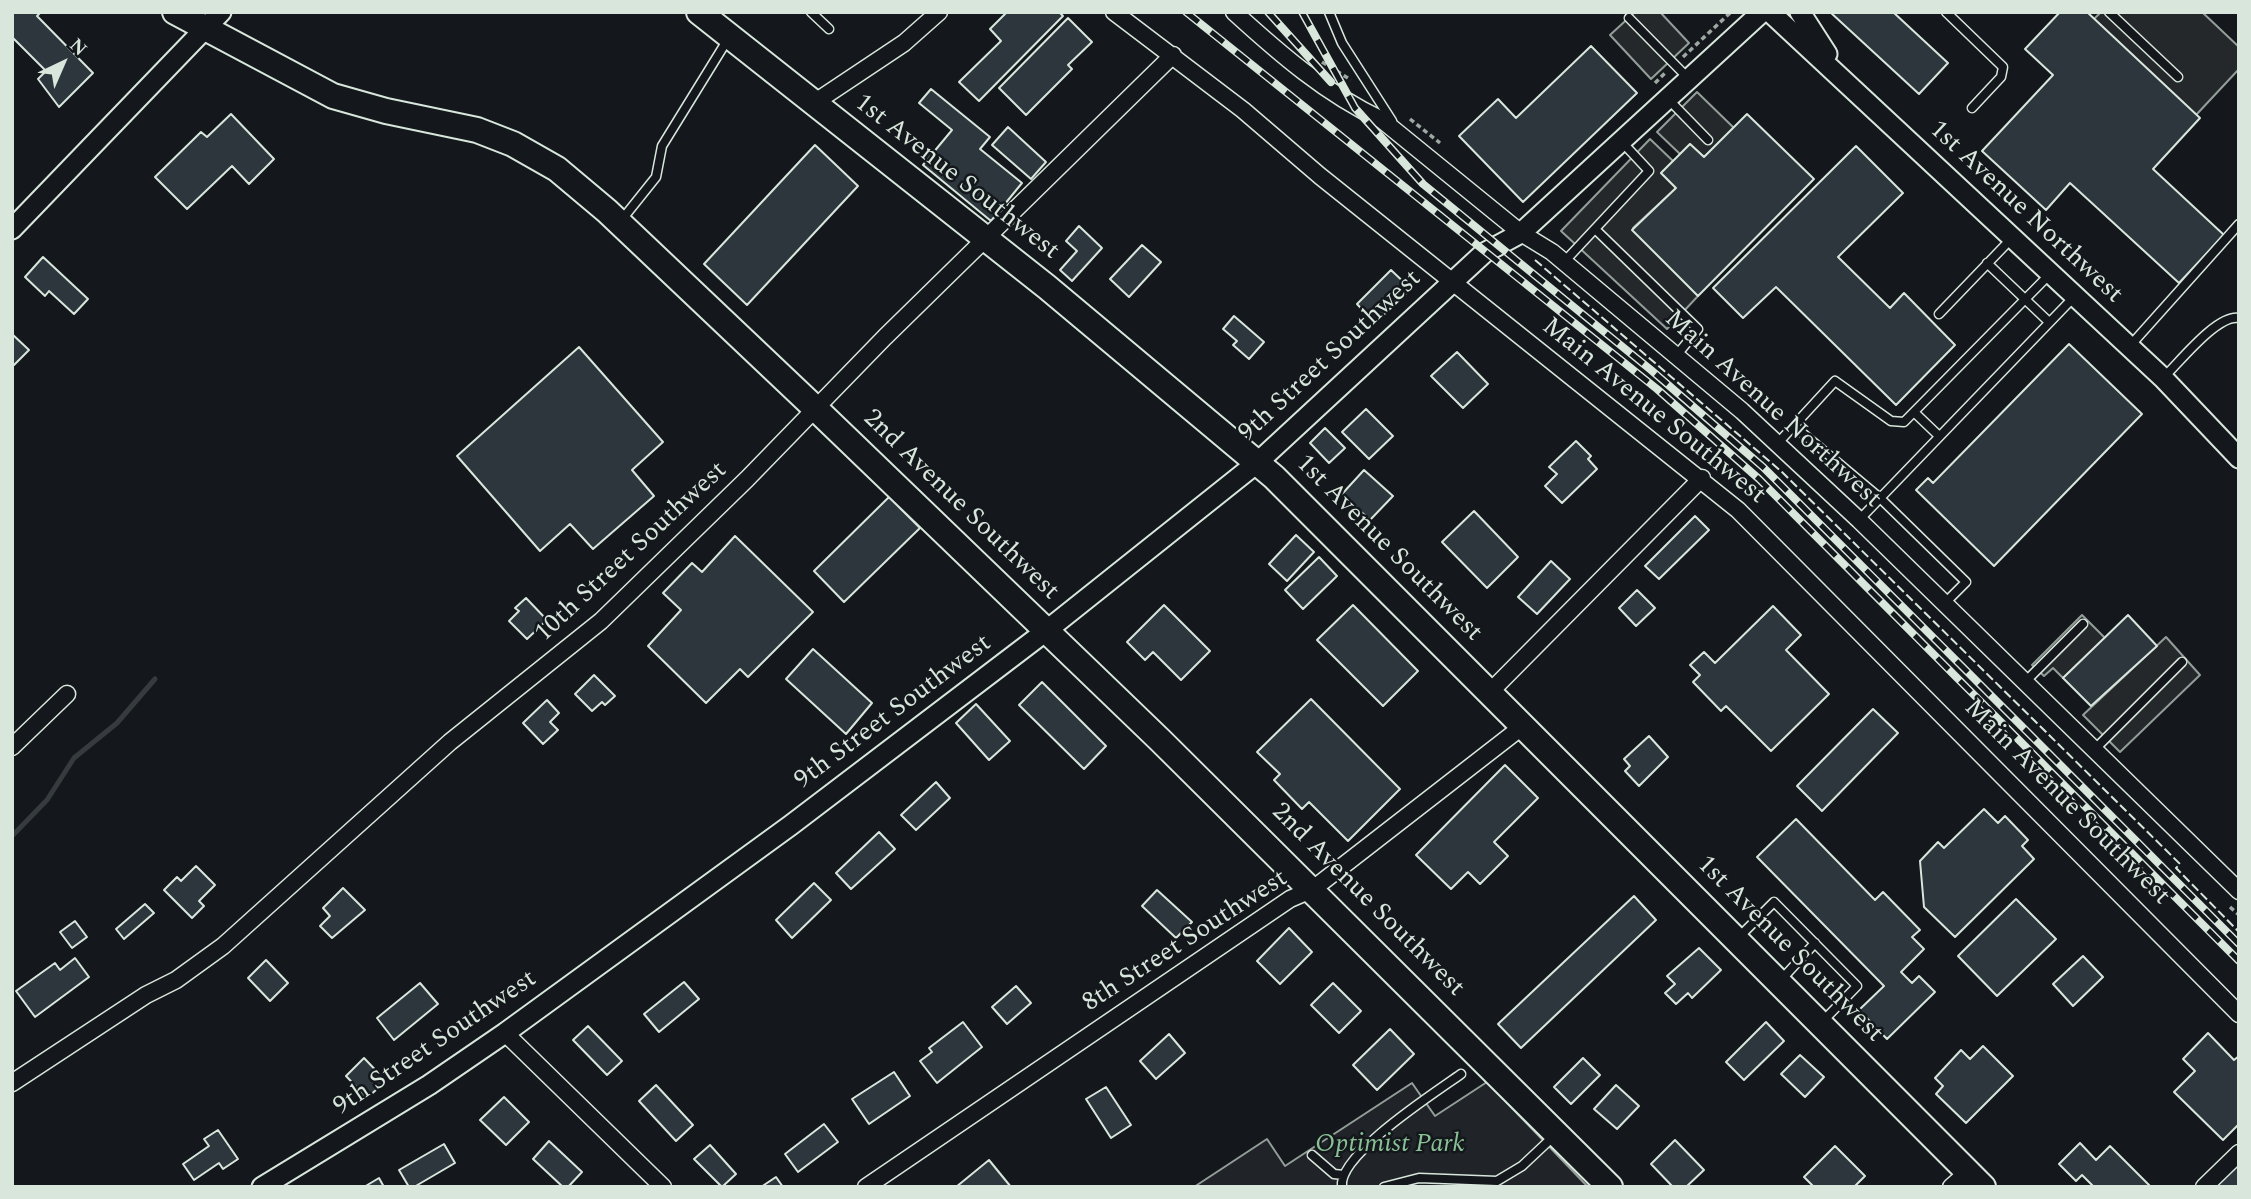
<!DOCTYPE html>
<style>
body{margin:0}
#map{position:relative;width:2251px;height:1199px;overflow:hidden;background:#14181c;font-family:Spectral,serif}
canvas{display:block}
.frame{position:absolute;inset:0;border:14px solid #d8e6dc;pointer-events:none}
.north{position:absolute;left:28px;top:28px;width:70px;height:70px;-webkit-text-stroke:5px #14181c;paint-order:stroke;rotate:44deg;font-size:19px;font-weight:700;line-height:28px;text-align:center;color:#d8e6dc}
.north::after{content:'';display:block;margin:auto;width:24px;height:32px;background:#d8e6dc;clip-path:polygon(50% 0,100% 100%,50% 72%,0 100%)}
</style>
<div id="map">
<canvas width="2251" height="1199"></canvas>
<div class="frame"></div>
<div class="north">N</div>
</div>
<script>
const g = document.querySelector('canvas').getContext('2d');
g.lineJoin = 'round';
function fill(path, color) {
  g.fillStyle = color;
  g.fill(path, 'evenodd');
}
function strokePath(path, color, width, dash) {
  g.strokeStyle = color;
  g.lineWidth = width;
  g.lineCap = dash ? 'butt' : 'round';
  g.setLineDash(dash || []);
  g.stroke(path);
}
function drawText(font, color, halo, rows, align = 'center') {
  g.font = font + ' Spectral,serif';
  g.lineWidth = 5;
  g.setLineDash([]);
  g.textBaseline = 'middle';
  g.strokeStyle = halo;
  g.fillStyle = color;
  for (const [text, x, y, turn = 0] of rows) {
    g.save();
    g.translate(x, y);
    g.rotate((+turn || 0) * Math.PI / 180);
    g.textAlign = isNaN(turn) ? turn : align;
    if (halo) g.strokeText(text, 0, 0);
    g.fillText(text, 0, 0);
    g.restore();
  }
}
const green = new Path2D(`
 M1487,1082L1588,1187H1194L1267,1139L1285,1166L1412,1083L1435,1116Z`);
fill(green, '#202428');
strokePath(green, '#939e99', 2);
const parking = new Path2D(`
 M1635,12H1660L1689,43L1651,79L1610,35Z
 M2101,12H2202L2239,47V69L2196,115L2094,19Z
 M1697,92L1734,128L1704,157L1690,144L1680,154L1657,132Z
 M1650,139L1673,161L1661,173L1676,188L1633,228L1698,296L1667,329L1561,231Z
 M2082,615L2105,638L2063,678L2053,668L2044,676L2032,665Z
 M2166,637L2200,675L2120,752L2083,715Z`);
fill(parking, '#24282b');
strokePath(parking, '#939e99', 2);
strokePath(new Path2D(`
 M12,836L47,800L74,758L117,723L155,679`), '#363b3e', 5);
const building = new Path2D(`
 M12,12H41L37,16L93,73L59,107L38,79L46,71L12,37Z
 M1007,12H1059L1063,16L979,101L959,82L1001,41L990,29Z
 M1830,12H1893L1948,63L1919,94Z
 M2060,12H2087L2200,118L2153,169L2224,235L2179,283L2070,183L2046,210L1982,151L2053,75L2025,49Z
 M1068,18L1092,42L1068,65L1072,69L1026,115L999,88Z
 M1591,46L1637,93L1523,202L1459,136L1498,99L1516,118Z
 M931,89L990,137L980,149L1022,183L991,221L923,165L952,130L919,103Z
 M231,114L274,159L249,184L232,166L187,209L155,177L201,132L207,137Z
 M1747,114L1814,179L1698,296L1632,230L1676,188L1661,173L1690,144L1704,157Z
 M1008,127L1046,162L1031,179L992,145Z
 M815,145L858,186L747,305L704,264Z
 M1856,146L1903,193L1838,257L1890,308L1904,293L1955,345L1896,405L1776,287L1743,318L1713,288Z
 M1079,226L1102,248L1072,281L1060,270L1077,251L1066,241Z
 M1142,245L1161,262L1129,297L1110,279Z
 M43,257L88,299L74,314L49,291L45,296L25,277Z
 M1391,270L1411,289L1375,323L1357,304Z
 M1234,316L1264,342L1249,359L1233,345L1237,341L1223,329Z
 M12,334L29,350L14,365L12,364Z
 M2069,344L2142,414L1994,566L1916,490L1928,478L1933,483Z
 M579,347L663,442L632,470L654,496L593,549L570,524L540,551L457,456Z
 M1457,352L1488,384L1463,408L1431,376Z
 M1366,409L1393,436L1369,459L1342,432Z
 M1325,428L1345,448L1329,463L1310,443Z
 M1576,441L1591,456L1588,459L1597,469L1562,503L1545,486L1557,474L1549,467Z
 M1364,470L1393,496L1370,520L1342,494Z
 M889,497L920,528L844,602L814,571Z
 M1474,511L1518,557L1487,588L1442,542Z
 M1695,516L1709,530L1659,579L1645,566Z
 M1296,535L1314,552L1287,581L1269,564Z
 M735,536L813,612L748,677L740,669L706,703L648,646L681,610L663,593L692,563L702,572Z
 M1319,557L1337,576L1303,609L1285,590Z
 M1551,561L1570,579L1537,614L1518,597Z
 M1637,590L1655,608L1636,626L1619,608Z
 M526,598L547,620L527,639L509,621L519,611L515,608Z
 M1164,605L1210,651L1181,680L1153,652L1145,660L1127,642Z
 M1353,605L1418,671L1383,706L1317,640Z
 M1773,606L1801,635L1786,650L1829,694L1771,751L1726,706L1721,711L1693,682L1700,675L1690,665L1704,652L1715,663Z
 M2128,615L2157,646L2091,706L2063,678Z
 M813,649L872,703L846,734L786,679Z
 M594,675L615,696L605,705L602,702L592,711L575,694Z
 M1042,682L1106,746L1084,769L1019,705Z
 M1311,699L1400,789L1348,841L1309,802L1302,809L1274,780L1280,774L1257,752Z
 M547,700L559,713L550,722L558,730L543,744L523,723Z
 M976,704L1010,741L989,760L956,723Z
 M1873,709L1898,733L1822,811L1797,786Z
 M1649,736L1668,757L1639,786L1625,771L1630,766L1624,759Z
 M1505,765L1538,798L1494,842L1508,856L1480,884L1468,872L1451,889L1416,855Z
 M936,782L950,798L916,830L901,815Z
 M1984,809L1998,823L2005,816L2028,840L2022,846L2034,859L1955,937L1924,907L1920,861L1938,842L1944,848Z
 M1796,819L1875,900L1883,892L1920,930L1912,937L1924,949L1901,972L1912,983L1919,976L1935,992L1887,1039L1859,1010L1884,986L1757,857Z
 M879,832L895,849L851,889L836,873Z
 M196,866L215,885L199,901L204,906L192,918L164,890L177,877L181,881Z
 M814,883L831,900L792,938L776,920Z
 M343,888L365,910L332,938L320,926L330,916L323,908Z
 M1157,890L1192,922L1176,938L1142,906Z
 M1634,896L1656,920L1521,1048L1498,1024Z
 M2016,899L2056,939L1997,996L1958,956Z
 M145,904L154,913L124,939L116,929Z
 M75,921L87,937L72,948L60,932Z
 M1289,928L1312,952L1280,984L1257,961Z
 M1699,948L1721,970L1692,998L1688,993L1676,1004L1665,993L1675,984L1667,976Z
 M2083,956L2103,977L2073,1006L2053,984Z
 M75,958L89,977L35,1017L16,991L55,963L60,970Z
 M266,960L288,983L270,1001L248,978Z
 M684,982L699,999L659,1032L644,1014Z
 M420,983L438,1004L394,1040L377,1018Z
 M1333,983L1361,1011L1339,1033L1311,1005Z
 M1016,986L1031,1003L1007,1024L992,1007Z
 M963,1022L982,1047L937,1083L920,1061L932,1052L929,1048Z
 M1766,1022L1784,1041L1744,1080L1726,1062Z
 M588,1026L622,1061L607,1075L573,1040Z
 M1390,1029L1414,1054L1377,1090L1353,1065Z
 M2208,1033L2234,1060L2239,1056V1124L2223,1140L2174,1092L2195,1071L2183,1059Z
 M1169,1034L1185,1053L1156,1079L1140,1061Z
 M1983,1046L2013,1076L1966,1123L1936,1094L1943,1086L1935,1078L1961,1050L1970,1059Z
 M1800,1055L1824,1077L1805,1097L1781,1074Z
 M364,1058L386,1081L367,1098L346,1076Z
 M1583,1058L1600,1075L1571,1104L1554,1087Z
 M894,1072L910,1096L869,1124L852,1099Z
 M656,1085L693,1125L676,1141L639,1101Z
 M1616,1085L1639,1106L1617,1129L1594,1109Z
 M1106,1087L1131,1125L1111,1138L1086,1099Z
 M504,1097L529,1122L506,1145L480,1120Z
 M824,1124L838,1142L798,1172L785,1154Z
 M218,1130L238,1159L223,1169L219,1163L194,1180L183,1164L209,1146L204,1139Z
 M1675,1140L1704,1170L1686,1187H1673L1651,1164Z
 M549,1141L582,1172L568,1187H563L533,1159Z
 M2080,1143L2096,1160L2110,1146L2151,1187H2094L2082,1175L2076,1181L2059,1164Z
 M444,1144L455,1163L414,1187H409L399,1170Z
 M710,1145L736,1174L722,1187L694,1159Z
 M1835,1146L1865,1176L1854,1187H1814L1804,1177Z
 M989,1160L1011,1187H956Z
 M2239,1160V1187H2212Z
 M776,1177L783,1187H761Z
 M379,1178L384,1187H364Z`);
fill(building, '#2c363c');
strokePath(building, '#d8e6dc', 2);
const service = new Path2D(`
 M811,12L829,29
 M1329,12L1342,43L1392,121
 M1946,12L2003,67L2001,77L1972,108
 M2109,12L2178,77
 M1629,18L1688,78
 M1669,100L1708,140
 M620,222L656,177L662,146L728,39
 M1595,229L1698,329L1676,356
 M1564,262L1649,171L1622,142
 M1987,263L2049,322
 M1939,314L2013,237
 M2129,347L2239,224
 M2163,378C2179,363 2217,314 2239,318
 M1915,413L1938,435
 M1794,426L1880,498L1966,582L1945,603
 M1777,444L1835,381L1891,421L1904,422L2049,275
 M1859,520L2075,296
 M2025,682L2083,624
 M2095,749L2182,662
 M1739,937L1774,902L1857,986L1822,1022
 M1781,980L1815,943
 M1312,1155L1334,1174L1344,1175
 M1342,1187C1337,1155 1436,1092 1461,1074
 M1384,1187L1419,1178L1497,1181L1522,1166L1555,1135`);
const minor = new Path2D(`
 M1114,12L1243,110L1320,176L1738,510L2239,1014
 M1234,12C1279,53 1326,94 1382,120L1521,233L1552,252L1742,411L1859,520L2239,891
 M814,103L904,43L939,12
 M1490,692L1702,478
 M12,747L67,694
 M505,1033L663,1187
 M12,1083L146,995L176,980L223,946L450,742L601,621L747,479L885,337L1173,55
 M866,1187L1290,899L1313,889L1523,726
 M1951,1187L1968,1172
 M2204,1187L2239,1153`);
const tertiary = new Path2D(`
 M1770,12L2163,378L2239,458
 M1800,12L1827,54
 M12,229L221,12
 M262,1187L429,1085L505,1033L791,825L1046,631L1258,462L1484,253L1521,233L1762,12`);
const primary = new Path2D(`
 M175,12L333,96L386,111L477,130L513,144L557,169L607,211L816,409L1160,740L1610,1187
 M699,12L1047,287L1274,477L1983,1187`);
strokePath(service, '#d8e6dc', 11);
strokePath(minor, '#d8e6dc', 19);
strokePath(tertiary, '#d8e6dc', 23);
strokePath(primary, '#d8e6dc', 28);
strokePath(new Path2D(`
 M1266,12L1294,40
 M1683,57L1731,12
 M1322,62L1351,80
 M1655,83L1667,71
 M1410,119L1440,143
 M2230,907L2239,915`), '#9da8a2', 3.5, [5, 3.5]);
strokePath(service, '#14181c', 8);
strokePath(minor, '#14181c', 16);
strokePath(tertiary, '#14181c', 19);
strokePath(primary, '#14181c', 24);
const rail = new Path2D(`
 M1186,12L1657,389L1759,479L2239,961
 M1268,12L1331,82
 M1302,12L1355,108L1423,184L1651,370L1763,467L2239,944`);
strokePath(rail, '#d8e6dc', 8);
strokePath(rail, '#14181c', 5, [16]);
strokePath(new Path2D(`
 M1535,260L1782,472L2180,864L2176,868L2239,932`), '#d8e6dc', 2, [9, 3.5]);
drawText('26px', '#d8e6dc', '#14181c', [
 ["1st Avenue Southwest",956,178,38],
 ["1st Avenue Northwest",2025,213,43],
 ["9th Street Southwest",1331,357,-43],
 ["Main Avenue Northwest",1772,410,42],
 ["Main Avenue Southwest",1653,412,39],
 ["2nd Avenue Southwest",960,506,44],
 ["1st Avenue Southwest",1388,549,45],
 ["10th Street Southwest",632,553,-43],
 ["9th Street Southwest",894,713,-37],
 ["Main Avenue Southwest",2066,803,45],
 ["2nd Avenue Southwest",1367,901,45],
 ["8th Street Southwest",1186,942,-33],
 ["1st Avenue Southwest",1789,950,45],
 ["9th Street Southwest",436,1044,-34]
]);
drawText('italic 26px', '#8ac095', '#14181c', [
 ["Optimist Park",1390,1146]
]);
</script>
